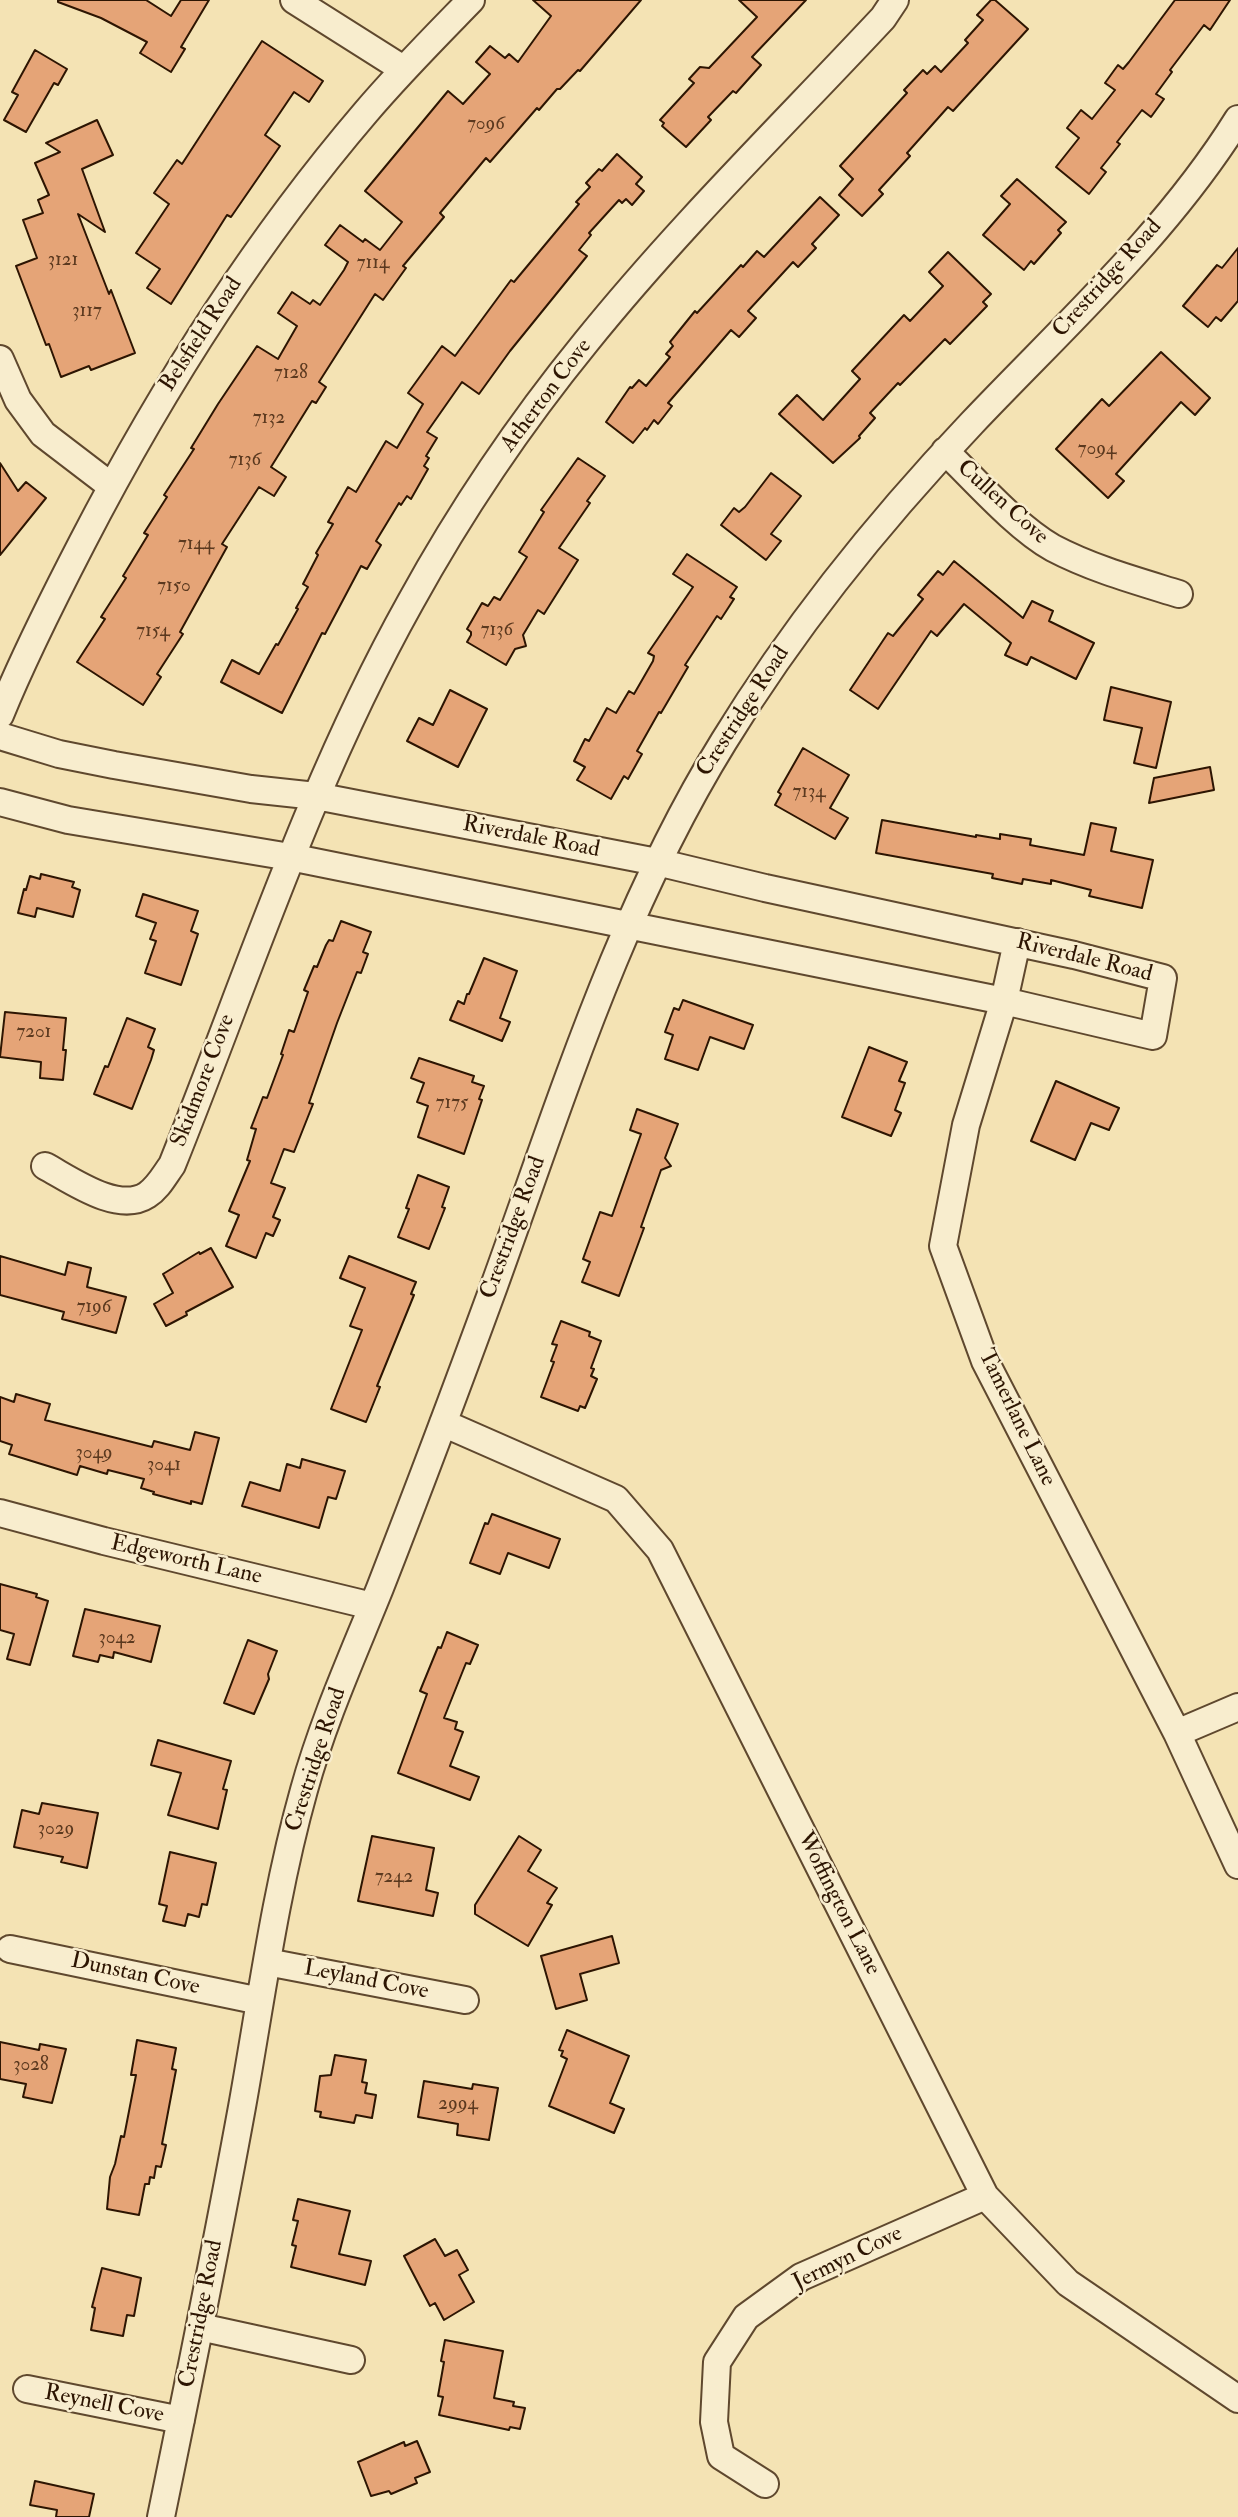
<!DOCTYPE html>
<style>
body{margin:0}
canvas{display:block;background:#f4e3b4}
</style>
<canvas width="1238" height="2517"></canvas>
<script>
const g = document.querySelector('canvas').getContext('2d');
g.lineJoin = 'round';
function fill(path, color) {
  g.fillStyle = color;
  g.fill(path, 'evenodd');
}
function strokePath(path, color, width, dash) {
  g.strokeStyle = color;
  g.lineWidth = width;
  g.lineCap = dash ? 'butt' : 'round';
  g.setLineDash(dash || []);
  g.stroke(path);
}
function drawText(font, color, halo, rows, align = 'center') {
  g.font = font + ' "IM FELL Double Pica",serif';
  g.lineWidth = 5;
  g.setLineDash([]);
  g.textBaseline = 'middle';
  g.strokeStyle = halo;
  g.fillStyle = color;
  for (const [text, x, y, turn = 0] of rows) {
    g.save();
    g.translate(x, y);
    g.rotate((+turn || 0) * Math.PI / 180);
    g.textAlign = isNaN(turn) ? turn : align;
    if (halo) g.strokeText(text, 0, 0);
    g.fillText(text, 0, 0);
    g.restore();
  }
}
const building = new Path2D(`
 M58,0H146L171,16L181,0H209L181,47L185,49L171,72L140,53L147,42L101,18L58,2Z
 M533,0H641L580,71L578,70L560,89H557L539,110L537,108L490,162L486,158L440,213L444,217L403,266L406,268L383,300L375,294L319,382L326,387L316,403L312,401L271,467L286,477L274,496L259,487L222,544L227,547L180,632L183,634L157,674L161,677L143,705L77,662L105,619L101,617L126,578L123,576L148,535L144,533L167,497L164,495L194,449L191,448L218,404L257,346L278,359L297,326L278,313L292,292L310,304L313,300L320,305L344,270L348,262L325,245L340,225L363,242L365,239L380,250L402,222L365,191L448,91L463,104L490,74L476,62L490,46L505,58L509,54L518,62L551,16Z
 M739,0H806L752,57L761,65L736,93L733,91L708,117L711,120L686,147L662,126L664,123L660,120L694,83L689,79L700,67L709,68L757,17Z
 M991,0H995L1028,29L953,111L948,107L907,153L910,156L879,190L883,194L862,216L839,195L853,179L840,166L907,93L904,90L923,70L927,74L935,66L941,72L968,43L965,40L983,20L977,15Z
 M1175,0H1230L1210,30L1204,25L1170,70L1172,72L1156,94L1164,99L1151,117L1142,110L1117,142L1120,144L1101,168L1106,172L1089,194L1056,167L1079,138L1067,128L1081,110L1092,119L1115,90L1105,83L1118,65L1123,69L1129,62Z
 M262,41L323,81L309,102L294,92L265,135L280,146L231,217L227,215L171,304L147,288L160,269L136,253L169,204L154,193L177,160L182,164Z
 M35,50L67,69L58,85L54,83L26,132L4,120L18,95L12,92Z
 M97,120L113,155L82,169L105,232L78,214L109,294L111,290L135,353L91,370L89,366L61,377L49,344L46,345L16,266L37,258L23,220L43,213L38,200L49,195L35,163L60,152L46,143Z
 M617,154L642,177L636,184L644,191L632,205L626,199L622,203L619,200L589,233L591,235L579,250L587,256L510,351L479,394L462,382L427,432L437,438L426,456L429,458L424,466L428,469L411,499L407,496L401,505L399,503L376,541L381,545L367,569L361,566L325,634L322,633L282,713L221,682L232,660L259,674L276,644L278,645L298,609L296,608L308,587L303,584L318,555L316,553L333,524L328,522L348,487L356,492L386,441L397,448L423,404L408,393L442,346L455,356L511,280L514,282L579,204L576,202L590,187L586,183L599,169L602,171Z
 M1017,179L1066,222L1058,230L1061,233L1034,264L1031,261L1024,270L983,235L1010,204L1001,196Z
 M820,197L839,215L812,244L816,248L798,267L793,262L748,311L756,318L739,337L731,330L668,403L672,406L658,424L654,420L647,430L645,428L633,443L606,422L630,387L632,388L639,380L646,386L670,357L666,354L673,346L670,342L695,311L697,313L741,265L743,267L757,251L764,257Z
 M1238,248V301L1221,321L1216,317L1208,327L1183,306L1217,265L1222,268Z
 M948,252L991,294L983,302L987,306L950,344L945,339L900,385L898,383L870,413L875,418L859,436L860,438L833,463L779,414L797,395L823,420L860,379L852,371L904,315L910,321L943,286L929,272Z
 M1161,352L1210,398L1195,415L1181,402L1116,474L1124,481L1108,498L1056,449L1102,399L1109,406Z
 M578,458L605,476L587,501L590,503L559,548L578,560L544,614L538,610L523,635L526,646L515,649L506,665L467,642L471,635V632L467,629L482,603L488,606L494,597L500,600L527,557L519,552L544,512L541,510Z
 M0,463L18,491L26,482L46,498L0,555Z
 M771,473L801,496L771,534L781,541L766,560L721,525L734,508L739,512L745,507Z
 M687,554L737,587L730,597L734,599L721,619L717,616L685,665L688,667L661,713L659,712L637,751L642,754L628,779L624,776L611,799L577,780L585,767L574,761L585,739L589,741L607,708L616,713L629,691L634,694L653,661L654,656L648,653L693,587L673,574Z
 M954,561L1023,618L1032,601L1053,611L1049,621L1094,643L1076,679L1031,657L1027,665L1005,655L1011,643L964,604L937,636L931,631L878,709L850,690L888,633L893,636L923,599L918,595L938,571L943,575Z
 M1111,687L1171,702L1156,768L1134,763L1142,728L1104,720Z
 M450,690L487,709L458,767L407,741L419,718L433,725Z
 M803,748L849,775L830,808L848,818L835,839L775,805L781,794L778,792Z
 M1210,767L1214,790L1149,803L1154,778Z
 M882,820L976,837V835L1000,839V834L1031,839L1030,845L1084,855L1091,823L1116,828L1111,851L1153,860L1142,908L1089,896L1091,890L1051,880V884L1023,879L1022,884L992,878L993,874L876,853Z
 M41,874L74,882L72,887L80,890L73,917L37,908L35,917L18,913L24,889L26,890L30,876L40,879Z
 M143,894L198,911L191,931L198,934L181,985L145,973L156,941L150,939L156,923L136,916Z
 M341,921L371,932L363,952L368,954L361,973L357,972L337,1023L309,1103L313,1104L294,1152L284,1149L271,1183L285,1188L273,1217L280,1220L273,1236L266,1233L256,1258L226,1246L239,1215L229,1211L250,1161L247,1160L256,1129L251,1128L263,1097L267,1098L283,1055L281,1054L289,1030L294,1032L308,992L304,990L314,966L317,967L326,945L329,940L333,941Z
 M484,958L517,971L500,1018L510,1022L502,1041L450,1020L458,1001L464,1004L467,994H469Z
 M683,1000L753,1025L744,1049L710,1037L698,1070L665,1059L673,1035L665,1032L674,1008L679,1010Z
 M5,1012L66,1018L63,1050H66L63,1080L40,1078L41,1062L0,1057Z
 M127,1018L155,1029L148,1047L154,1050L151,1060L132,1109L94,1094L105,1066L108,1067Z
 M869,1047L907,1062L899,1081L905,1083L895,1110L901,1113L891,1136L842,1117Z
 M419,1058L474,1076L472,1082L484,1086L479,1099L482,1100L464,1154L418,1137L428,1106L417,1102L424,1083L411,1078Z
 M1056,1081L1119,1108L1109,1130L1091,1123L1075,1160L1031,1141Z
 M637,1109L678,1124L665,1158L671,1166L661,1170L641,1227L644,1228L619,1296L582,1282L590,1262L583,1259L600,1212L612,1216L641,1134L630,1130Z
 M418,1175L449,1187L442,1207L445,1208L429,1249L398,1237L409,1209L406,1208Z
 M211,1248L233,1287L186,1312L187,1315L166,1326L154,1304L173,1293L163,1274L199,1252L200,1254Z
 M0,1256L65,1275L68,1262L91,1268L87,1287L126,1297L116,1333L62,1319L64,1312L0,1295Z
 M349,1256L416,1282L411,1294L414,1295L377,1386L380,1387L366,1422L331,1409L362,1330L350,1326L365,1288L340,1278Z
 M561,1321L590,1332L589,1336L601,1341L591,1368L594,1369L591,1376L597,1379L585,1408L580,1406L578,1411L541,1397L554,1362L551,1361L557,1345L552,1344Z
 M16,1394L50,1404L45,1420L152,1447L154,1441L190,1450L195,1432L219,1438L202,1504L191,1501V1504L153,1494L154,1492L141,1488L144,1479L108,1470L107,1474L80,1466L77,1475L9,1454L12,1445L0,1441V1397L14,1402Z
 M302,1459L345,1471L336,1499L328,1497L319,1528L242,1506L250,1482L280,1491L287,1464L300,1468Z
 M492,1514L560,1539L549,1568L508,1553L500,1574L470,1563L485,1523L488,1524Z
 M0,1584L37,1594L36,1597L48,1601L30,1665L7,1659L14,1634L0,1630Z
 M85,1609L160,1626L151,1662L114,1652L113,1658L100,1655L98,1662L73,1656Z
 M447,1632L478,1645L470,1664L466,1663L444,1718L457,1722L455,1729L463,1732L450,1766L479,1777L470,1800L398,1773L427,1694L420,1691L438,1647L441,1648Z
 M248,1640L277,1651L268,1674L269,1679L254,1714L224,1703Z
 M158,1740L231,1761L223,1789L227,1790L218,1829L168,1815L181,1773L151,1765Z
 M42,1803L98,1813L87,1868L61,1862L63,1857L14,1847L22,1810L39,1814Z
 M372,1836L434,1848L426,1890L438,1893L433,1916L358,1901Z
 M519,1836L541,1850L528,1871L557,1888L547,1903L552,1905L528,1946L475,1914V1905Z
 M170,1852L216,1863L207,1905L202,1904L199,1917L188,1914L185,1926L163,1921L167,1906L159,1904Z
 M612,1936L619,1963L580,1974L587,2000L556,2009L541,1956Z
 M567,2030L629,2056L610,2103L624,2109L614,2133L549,2106L567,2059L561,2056L563,2051L559,2050Z
 M137,2040L176,2048L172,2069L176,2070L162,2144L166,2145L161,2167L156,2166L154,2178L150,2177L149,2184H145L139,2215L107,2209L110,2177L115,2164L121,2136L124,2137L136,2075H131Z
 M0,2042L39,2050L40,2044L66,2049L52,2103L23,2097L26,2084L0,2079Z
 M335,2055L366,2060L362,2082L367,2083L365,2093L376,2095L372,2118L356,2115L354,2123L320,2117L321,2112L315,2111L320,2076L331,2075Z
 M424,2081L472,2089L473,2084L498,2088L489,2140L457,2135L458,2124L418,2117Z
 M298,2199L350,2211L339,2254L371,2261L365,2285L291,2267L296,2246L292,2245L298,2221L293,2220Z
 M435,2239L445,2256L457,2250L468,2270L459,2275L474,2302L444,2320L435,2303L430,2306L404,2256Z
 M102,2268L141,2278L134,2316L127,2315L123,2336L91,2330L95,2308L92,2307Z
 M445,2340L503,2351L494,2398L514,2402L513,2406L525,2408L520,2429L510,2427L509,2430L439,2415L443,2397L438,2396L444,2362L441,2361Z
 M417,2441L430,2472L415,2478L417,2483L391,2494L389,2491L371,2496L358,2462L404,2442L405,2446Z
 M35,2481L94,2494L89,2517H56L57,2510L30,2505Z`);
fill(building, '#e5a477');
strokePath(building, '#2d1502', 2);
const minor = new Path2D(`
 M294,0L403,69
 M0,359L18,400L43,434L111,486
 M945,451C976,481 1016,527 1053,548C1093,569 1137,581 1179,594
 M0,715C24,656 53,599 82,543C161,390 254,243 366,112C399,73 435,37 471,0
 M0,736L59,754L114,765L251,789L316,796L657,862L765,888L1074,955L1163,978L1153,1036L1004,1001L290,857L68,820L0,802
 M1017,942L1004,1001L966,1125L943,1246L985,1361L1177,1733L1238,1865
 M45,1166C71,1180 118,1214 147,1195C158,1188 164,1176 172,1165C248,976 310,782 410,603C460,512 520,423 586,342C678,228 783,125 883,18L895,0
 M443,1423L616,1499L660,1550L985,2196L1068,2283L1238,2399
 M0,1513L104,1541L372,1606
 M1177,1733L1238,1707
 M10,1949L260,2001
 M267,1962L465,2000
 M200,2327L351,2360
 M27,2389L181,2420
 M765,2484L721,2456L714,2422L717,2362L746,2317L801,2277L985,2196
 M161,2517C189,2381 217,2244 242,2107C261,2001 275,1893 304,1790C323,1721 353,1655 380,1588C419,1488 457,1387 494,1286C561,1101 620,909 724,741C795,625 879,521 972,423C1064,326 1167,233 1238,119`);
strokePath(minor, '#5f482e', 30);
strokePath(minor, '#f8edce', 26);
drawText('19px', '#5b391f', null, [
 ["7096",486,125],
 ["3121",63,261],
 ["7114",373,264],
 ["3117",87,312],
 ["7128",291,374],
 ["7132",269,419],
 ["7094",1097,450],
 ["7136",245,461],
 ["7144",196,545],
 ["7150",174,587],
 ["7136",497,631],
 ["7154",153,632],
 ["7134",809,793],
 ["7201",34,1033],
 ["7175",452,1104],
 ["7196",94,1308],
 ["3049",94,1454],
 ["3041",164,1466],
 ["3042",117,1639],
 ["3029",56,1830],
 ["7242",394,1878],
 ["3028",31,2066],
 ["2994",458,2105]
]);
drawText('23px', '#2d1502', '#f8edce', [
 ["Crestridge Road",1108,279,-48],
 ["Belsfield Road",202,335,-57],
 ["Atherton Cove",547,396,-53],
 ["Cullen Cove",1002,503,42],
 ["Crestridge Road",744,712,-57],
 ["Riverdale Road",531,838,11],
 ["Riverdale Road",1084,959,14],
 ["Skidmore Cove",204,1081,-69],
 ["Crestridge Road",514,1228,-70],
 ["Tamerlane Lane",1016,1418,64],
 ["Edgeworth Lane",186,1561,13],
 ["Crestridge Road",317,1760,-72],
 ["Woffington Lane",838,1904,63],
 ["Dunstan Cove",135,1975,12],
 ["Leyland Cove",366,1981,11],
 ["Jermyn Cove",848,2259,-26],
 ["Crestridge Road",202,2314,-79],
 ["Reynell Cove",104,2405,11]
]);
</script>
